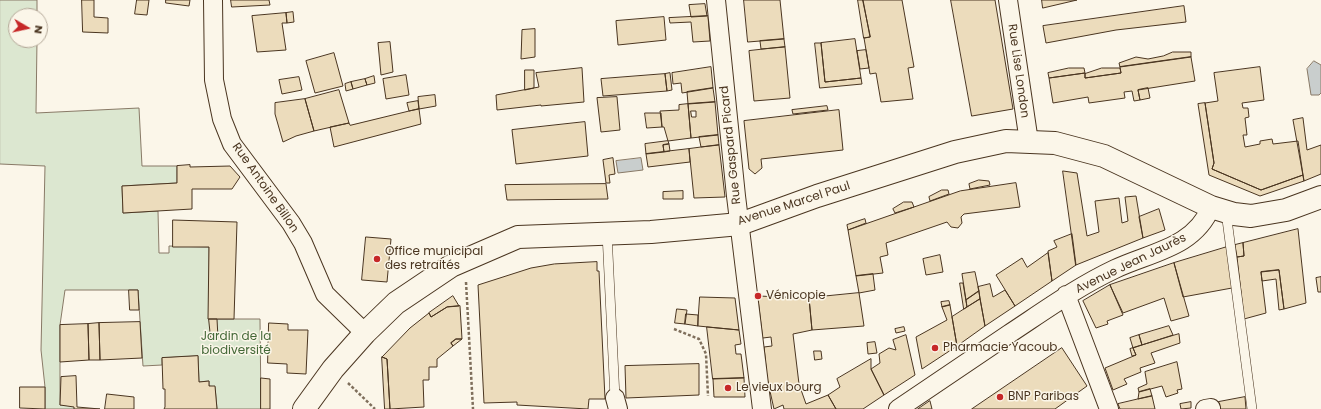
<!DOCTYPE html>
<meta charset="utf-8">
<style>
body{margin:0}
#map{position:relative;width:1321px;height:409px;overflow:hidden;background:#fbf6e9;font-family:Poppins,sans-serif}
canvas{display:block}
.north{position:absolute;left:8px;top:8px;width:40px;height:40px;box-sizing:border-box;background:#fbf6e9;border:1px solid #b4a999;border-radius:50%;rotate:99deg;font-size:11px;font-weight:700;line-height:16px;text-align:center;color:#4a3520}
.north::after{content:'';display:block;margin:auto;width:14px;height:18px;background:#c62828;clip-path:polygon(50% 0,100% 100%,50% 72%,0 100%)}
</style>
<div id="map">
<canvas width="1321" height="409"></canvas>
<div class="north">N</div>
</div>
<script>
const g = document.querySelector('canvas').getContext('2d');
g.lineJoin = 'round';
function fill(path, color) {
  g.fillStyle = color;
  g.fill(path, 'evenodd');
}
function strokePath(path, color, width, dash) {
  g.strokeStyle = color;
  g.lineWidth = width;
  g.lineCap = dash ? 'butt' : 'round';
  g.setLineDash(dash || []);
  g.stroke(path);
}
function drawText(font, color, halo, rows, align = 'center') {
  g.font = font + ' Poppins,sans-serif';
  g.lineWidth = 3;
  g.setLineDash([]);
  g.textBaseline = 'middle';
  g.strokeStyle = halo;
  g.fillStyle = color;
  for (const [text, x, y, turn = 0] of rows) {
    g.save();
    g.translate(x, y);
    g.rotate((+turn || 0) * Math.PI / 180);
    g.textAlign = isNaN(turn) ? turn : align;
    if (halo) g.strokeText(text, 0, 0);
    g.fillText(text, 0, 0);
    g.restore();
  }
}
const green = new Path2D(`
 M0,0H37V16H16V40H37L36,113L139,108L142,166H177V183L122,186L123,213L158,211L159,253H169V246L209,247V319H260L261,409H217L215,387L209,386V381L199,382L198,356L162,358V365L143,366L138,290H65L60,325V405L75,406V409H45V387L41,350L45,166L0,164Z`);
fill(green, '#dce7d0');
strokePath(green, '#887966', 1);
const water = new Path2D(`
 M1314,61L1321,65V93L1319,95H1311L1307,69Z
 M641,158L643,170L618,173L616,161Z`);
fill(water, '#c9cecd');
strokePath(water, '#887966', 1);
const building = new Path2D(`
 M82,0H94V17L108,18V33L83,32Z
 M137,0H149L147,15L135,14Z
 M166,0H190L189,6L166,3Z
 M231,0H269L270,5L232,7Z
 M744,0H780L784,39L748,42Z
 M858,0H863L870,37L864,38Z
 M863,0H902L914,67L908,68L913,99L881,102L876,73L870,74L864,38L870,37Z
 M951,0H995L1013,109L972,116Z
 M1042,0H1077L1043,8Z
 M705,4L707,16L691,17L689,5Z
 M1184,6L1186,22L1116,30L1046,43L1043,26Z
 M293,12L294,22L287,23L286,13Z
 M286,13L287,23H282L286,50L257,52L252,16Z
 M708,16L710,41L693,42L691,22L670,23L669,18Z
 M664,17L666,40L618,45L616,21Z
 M535,29V57L521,59L522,30Z
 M784,39L785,47L761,49L760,41Z
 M855,39L861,78L825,82L821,43Z
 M390,42L393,72L381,75L378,43Z
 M815,43H821L825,82L861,78L862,84L820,88Z
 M785,47L790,98L754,101L749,51Z
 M866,50L869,68L860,69L857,51Z
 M1173,52H1191V57L1120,67L1119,63L1136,57L1148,59L1163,56Z
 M334,53L343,86L315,93L306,61Z
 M1191,57L1195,81L1138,90L1140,100L1134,101L1132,91L1124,92L1125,98L1089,103L1088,97L1053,103L1049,78L1085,73V78L1121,73L1120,67Z
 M711,67L713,88L682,93L681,83L673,84L672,73Z
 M1260,67L1264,100L1242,103L1243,108H1248L1249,117L1245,118L1247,135H1243L1245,147L1260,144V141L1272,139L1273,144L1298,141L1303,175L1261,190L1212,169L1214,163L1205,103L1218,101L1214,73Z
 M582,68L584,102L541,106V105L497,110L496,95L539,87L536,73Z
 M1069,68H1084L1085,73L1049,78L1048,73Z
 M1102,68H1120L1121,73L1085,78V74Z
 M525,70H534V88L525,90Z
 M670,73L672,90L667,91L665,74Z
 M665,74L667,91L603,96L601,79Z
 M406,75L409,95L386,99L383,79Z
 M374,76L375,83L367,85L365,79Z
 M299,77L302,90L282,94L279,80Z
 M365,79L367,85L353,89L351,82Z
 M351,82L353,89L346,91L345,84Z
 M713,88L715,102L688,104L687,92Z
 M1148,88L1150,98L1140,100L1138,90Z
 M339,90L349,123L314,131L305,99Z
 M435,95L436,106L419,109L418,97Z
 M617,97L620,130L601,132L597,98Z
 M305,99L314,131L296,136L283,142L275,114V103Z
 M418,101L419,109L409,111L407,103Z
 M715,102L718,135L691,138L688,104ZM691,111H696V117H692Z
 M1205,103L1214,163L1212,169L1261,190L1303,175L1304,181L1260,196L1209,175L1198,104Z
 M688,104L691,138L668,141L664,127H662L660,111L679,110V105Z
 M827,106L828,110L793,114L792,110Z
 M419,109L421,124L334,147L330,127L349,123L350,125Z
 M839,110L843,150L761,159L762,168L755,174L749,169L744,121Z
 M645,113H661L662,127L647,128Z
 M1303,118L1307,150L1321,145V174L1304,181L1293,120Z
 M585,122L588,156L516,164L512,130Z
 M718,135L719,145L701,147L699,137Z
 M668,141L669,144L663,145L664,152L646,154L645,144Z
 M669,144L670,151L664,152L663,145Z
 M719,145L725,197L694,198L689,149Z
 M689,149L690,162L648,167L646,154Z
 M613,158L615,174L609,175L610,183H606L603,160Z
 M190,165V167L230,166L240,177L232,189H192V209L123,213L122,186L177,183V166Z
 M1063,171L1077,173L1087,236L1099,232L1095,201L1119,198L1122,223L1128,221L1125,197L1136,196L1143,238L1076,265Z
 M979,180L989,181L990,185L970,189L969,184Z
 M1016,183L1020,207L964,214L961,217L962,223L958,228L951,227L947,222L886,243L888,255L880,257L883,273L856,276L848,230L960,191Z
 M606,184L608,199L507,200L505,185Z
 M942,190H948L949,194L930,201L929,197Z
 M683,191V199H663V192Z
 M904,202H912L914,207L895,213L893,209Z
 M1159,209L1165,230L1143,238L1139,217Z
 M865,219L866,223L848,230L847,225Z
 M173,220L237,222L234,319H208L209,247H173Z
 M1298,229L1306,303L1284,309L1279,270L1261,272L1266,313L1244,319L1237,257L1244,256L1243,243Z
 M1072,234L1076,265L1052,281L1048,251L1057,247L1054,241Z
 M366,237L391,239L387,282L362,280Z
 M1243,243L1244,256L1237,257L1235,245Z
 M1227,247L1232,288L1183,297L1174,263Z
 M1048,253L1052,281L1015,306L996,275L1022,258L1027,267Z
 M940,255L943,272L926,275L923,259Z
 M597,262V271H599L605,399H589L588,409L517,405V402L484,403L478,285L531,268L554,264Z
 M1174,263L1189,316L1171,321L1164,298L1123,313L1110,285Z
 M1279,270L1284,309L1279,310L1276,279L1262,281L1261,272Z
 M975,272L979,291L966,300L962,274Z
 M873,274L875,290L859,293L856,276Z
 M1321,277V292H1318L1316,278Z
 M960,283H963L967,307L964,309Z
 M990,284L993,297L1005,290L1015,306L985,326L978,287Z
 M1110,285L1123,315L1107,321L1108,324L1096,328L1083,301Z
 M129,290H138L139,310H130Z
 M979,291L980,299L967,307L966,300Z
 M859,293L864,326L812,330L809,298Z
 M453,296L459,306L447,307L431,317L429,313Z
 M758,296L809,298L812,330L793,334L799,384L806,404L828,395L836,409H784L783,405L774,409L767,378L764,347L772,346L771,337L763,338Z
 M700,297L735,298L739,330L698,326Z
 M980,299L985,326L957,346L952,317Z
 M949,301L950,305L942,307L941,302Z
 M950,305L957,346L922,369L916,337L947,320L942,307Z
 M460,306L462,339H456L451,343L453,346L437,359V367H429V380H423L424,407L390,409L387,359L382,357L410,328L429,313L431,317L447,307Z
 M677,309L687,310L685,324L675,323Z
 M686,314L698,315V326L685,324Z
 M209,319H217L218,338H211Z
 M140,322L142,358L100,360L99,323Z
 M99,323L100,360H89L88,324Z
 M269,323L288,324V330H308L306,374L287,373V364L268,363Z
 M88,324L89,360L60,362V325Z
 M1169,326L1173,335L1142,345L1139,335Z
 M707,327L739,330L741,344L735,345L736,354H741L744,378L713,379Z
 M904,327L905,331L896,333L895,329Z
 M1179,334L1180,343L1151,353L1155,363L1140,368L1141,372L1124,379L1127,384L1113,390L1105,368L1136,355L1133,348Z
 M906,335L915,375L884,395L871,369L880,363L879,354L889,348L896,350L893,340Z
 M1139,335L1142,345L1133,348L1130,338Z
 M456,339H462L453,346L451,343Z
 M875,342L877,353L868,354L867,343Z
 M1062,348L1087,386L1055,409H972Z
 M1133,348L1136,355L1132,356L1130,349Z
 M814,351H821L822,359L815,360Z
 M198,356L199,382L209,381V386H215L217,409H164L165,407V389H163L162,358Z
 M382,357L387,359L390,409H385Z
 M871,359V369L884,395L863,409H836L828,395L840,387L837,379Z
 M1177,362L1182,389L1177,390L1178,393L1166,397L1162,386L1139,392L1138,388L1147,384L1145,372Z
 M699,364V395L626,398L625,366Z
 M76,376L77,407L100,409H74V407L60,405L61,377Z
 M261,378L270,379V409H261Z
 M744,378L745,397H714L713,379Z
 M20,387H45V409L20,408Z
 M1150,389L1152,396L1138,399L1139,392Z
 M107,394L134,397V409H105Z
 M1152,396L1155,409H1120L1118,404Z
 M1245,397L1246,409H1214L1218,402Z
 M930,401L932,409H918Z
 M1191,402V408L1181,409L1180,404Z`);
fill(building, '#ecdcbc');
strokePath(building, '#4a3520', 1);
const service = new Path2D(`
 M1226,212L1252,409
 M607,233L615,398`);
const minor = new Path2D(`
 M213,0L214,80L222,119L232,144L291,223L303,243L325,294L365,333
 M716,0L736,196L762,409
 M1008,0L1029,142
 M1066,295L1109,409
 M615,398L618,409
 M898,409C935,384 972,359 1009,334C1044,311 1077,287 1115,269C1151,252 1194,248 1211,207
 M1205,409L1211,408`);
const secondary = new Path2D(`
 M304,409L333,369L365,333L396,303L451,266L518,237L651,232L740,224L817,196L955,152L1006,141L1055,143L1104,156L1211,207L1234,214L1251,216L1286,210L1321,197`);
strokePath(service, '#4a3520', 10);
strokePath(minor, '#4a3520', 20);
strokePath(secondary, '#4a3520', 24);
strokePath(new Path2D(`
 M466,282L473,409
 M674,329L699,339L706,354L708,396
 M348,383L375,409`), '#7f6f5c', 2.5, [3, 2]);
strokePath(service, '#fbf6e9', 9);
strokePath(minor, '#fbf6e9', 18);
strokePath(secondary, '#fbf6e9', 22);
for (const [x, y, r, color] of [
 [377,259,4,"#c62828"],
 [758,296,4,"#c62828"],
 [935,348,4,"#c62828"],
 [728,388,4,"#c62828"],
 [1000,397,4,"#c62828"]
]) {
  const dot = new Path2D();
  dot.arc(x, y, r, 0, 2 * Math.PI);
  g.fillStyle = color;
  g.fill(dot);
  strokePath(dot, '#fbf6e9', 1.5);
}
drawText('12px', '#4a3520', '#fbf6e9', [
 ["Rue Lise London",1018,71,82],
 ["Rue Gaspard Picard",731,145,-96],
 ["Rue Antoine Billon",265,188,55],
 ["Avenue Marcel Paul",794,204,-18],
 ["Avenue Jean Jaurès",1131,264,-26]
]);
drawText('12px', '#4a3520', '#fbf6e9', [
 ["Office municipal",385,252],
 ["des retraités",385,266],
 ["Vénicopie",766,296],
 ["Pharmacie Yacoub",943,348],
 ["Le vieux bourg",736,388],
 ["BNP Paribas",1008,397]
], 'left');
drawText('12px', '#436837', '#fbf6e9', [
 ["Jardin de la",236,337],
 ["biodiversité",236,351]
]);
</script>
